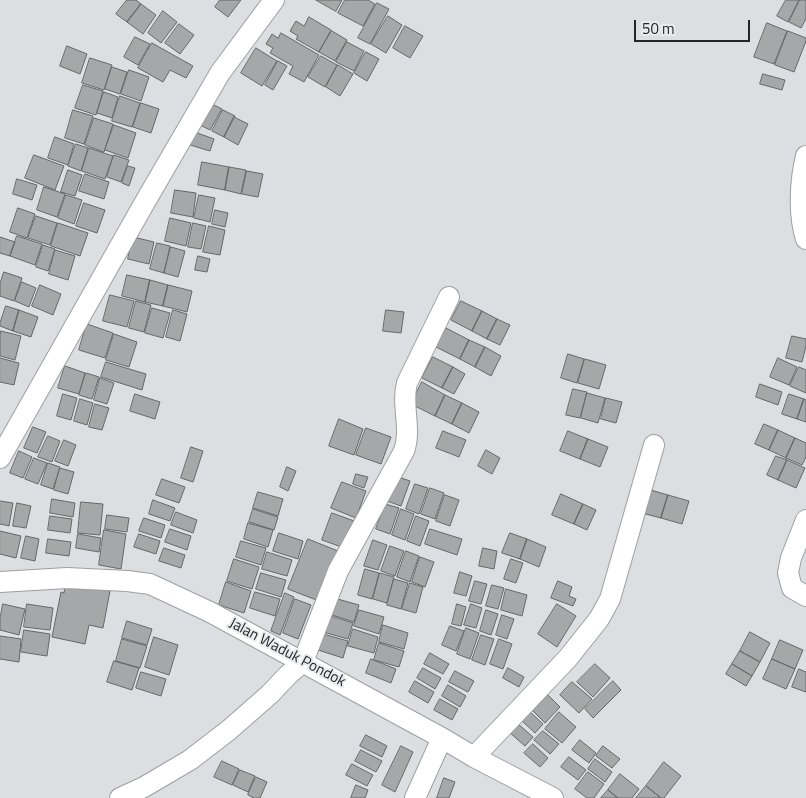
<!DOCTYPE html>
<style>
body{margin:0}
#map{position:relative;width:806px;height:798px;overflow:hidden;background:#dddee1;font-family:"Titillium Web",sans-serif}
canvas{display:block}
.scale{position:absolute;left:634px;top:20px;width:116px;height:22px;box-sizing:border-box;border:2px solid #242526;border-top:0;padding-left:6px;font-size:15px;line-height:18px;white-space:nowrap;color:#242526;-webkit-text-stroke:4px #eaebee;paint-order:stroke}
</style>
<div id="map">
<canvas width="806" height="798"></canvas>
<div class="scale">50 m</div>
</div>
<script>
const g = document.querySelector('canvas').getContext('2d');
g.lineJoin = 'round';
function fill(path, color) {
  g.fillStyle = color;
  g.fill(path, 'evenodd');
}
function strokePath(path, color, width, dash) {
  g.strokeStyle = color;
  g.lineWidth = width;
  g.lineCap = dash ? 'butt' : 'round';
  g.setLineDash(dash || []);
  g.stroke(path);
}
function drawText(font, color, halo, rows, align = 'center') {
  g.font = font + ' "Titillium Web",sans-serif';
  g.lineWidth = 4;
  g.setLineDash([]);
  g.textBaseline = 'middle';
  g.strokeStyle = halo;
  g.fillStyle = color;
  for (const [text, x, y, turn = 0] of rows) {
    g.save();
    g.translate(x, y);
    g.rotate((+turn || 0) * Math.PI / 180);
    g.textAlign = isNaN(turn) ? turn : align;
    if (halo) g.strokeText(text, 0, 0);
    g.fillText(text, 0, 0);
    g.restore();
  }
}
const building = new Path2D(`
 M127,0H136L141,4L127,22L116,14Z
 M220,0H241L228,17L215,7Z
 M316,0H342L336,11Z
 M345,0H368L375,4L363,26L338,13Z
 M786,0H799L788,22L777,16Z
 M800,0H806V19L801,28L789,22Z
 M377,3L389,9L370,44L358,38Z
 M141,4L156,15L143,34L127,22Z
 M163,11L177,22L161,43L148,33Z
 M388,16L402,25L386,53L371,44Z
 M309,17L331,30L319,52L296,39L298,36L290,31L296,21L304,26Z
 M767,23L787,31L774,64L754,57Z
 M179,24L194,35L180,54L165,43Z
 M405,26L423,36L410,58L393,48Z
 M332,31L347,40L335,61L319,52Z
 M788,31L806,38V41L794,72L775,65Z
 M281,33L319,55L304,82L289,74L293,66L270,53L273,48L266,44L272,34L278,38Z
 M135,37L150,44L138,65L124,57Z
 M347,42L364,51L354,71L336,62Z
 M152,43L193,66L186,78L170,70L163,82L138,68Z
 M67,46L87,54L80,74L60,66Z
 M256,48L277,61L262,86L241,73Z
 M366,52L379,59L367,81L354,73Z
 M321,56L337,65L325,87L308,77Z
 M90,58L112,65L104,90L82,83Z
 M278,61L287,66L273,90L265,85Z
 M338,65L353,74L340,96L326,87Z
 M112,67L127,72L120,94L105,89Z
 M129,70L149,77L141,101L121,94Z
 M763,74L785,80L782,90L760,84Z
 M83,85L103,91L96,115L75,108Z
 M104,92L118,97L112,118L97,113Z
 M120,96L140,103L132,127L112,121Z
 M141,103L159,109L151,133L133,127Z
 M210,103L222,109L210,130L198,124Z
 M73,110L93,116L84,144L65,138Z
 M223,110L235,116L224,137L212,131Z
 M234,117L248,124L238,145L224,137Z
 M94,118L113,124L104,152L85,145Z
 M114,125L136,133L128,158L105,150Z
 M192,131L214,139L210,151L187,144Z
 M55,137L74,144L68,165L48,158Z
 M76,144L88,148L81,171L68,166Z
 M89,148L113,156L105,179L82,171Z
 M34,155L64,166L55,190L25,178Z
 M114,155L129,160L121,182L107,177Z
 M202,162L229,167L225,190L198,185Z
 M128,166L135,168L129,186L122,183Z
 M229,167L246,170L241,194L225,190Z
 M68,170L82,175L75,196L61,192Z
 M247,171L263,174L258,197L242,194Z
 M85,174L109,182L104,199L79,191Z
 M17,179L37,185L32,200L13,194Z
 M44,187L65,194L57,217L37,210Z
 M175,190L196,193L193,217L171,213Z
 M66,195L82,200L74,224L58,218Z
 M199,195L215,198L210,222L194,218Z
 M84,203L105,210L97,233L76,226Z
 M18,208L35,214L27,238L10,232Z
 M215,210L228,213L225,227L212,224Z
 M36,216L57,223L50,245L28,238Z
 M170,218L191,223L186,246L165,241Z
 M58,223L88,233L80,256L51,246Z
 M193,223L206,226L201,249L188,247Z
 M209,226L225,230L220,255L203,252Z
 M17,236L42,244L35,265L10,256Z
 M0,237L15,242L10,256L0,253Z
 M133,237L154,242L149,264L128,259Z
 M157,243L170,246L164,273L150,269Z
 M43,245L55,249L48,271L36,267Z
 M171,247L185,251L178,277L164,273Z
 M55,250L75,256L68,280L49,274Z
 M198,256L210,259L207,272L195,270Z
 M4,272L22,278L14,301L0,296V284Z
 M127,275L150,280L145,302L122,296Z
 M150,280L168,285L163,306L145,302Z
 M22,282L36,288L29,307L15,301Z
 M40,285L61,294L53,315L32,306Z
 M168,285L192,291L187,312L163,306Z
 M110,295L134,301L127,327L103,321Z
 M136,301L151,305L144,332L129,328Z
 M461,301L482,311L472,331L451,320Z
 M6,306L19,310L13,331L0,326V323Z
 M152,308L170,313L163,338L145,333Z
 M19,310L38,317L31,337L13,331Z
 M173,310L187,314L180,341L166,337Z
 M386,310L404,312L401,333L383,331Z
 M482,311L497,319L487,339L472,331Z
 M497,319L510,325L500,345L487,339Z
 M87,324L113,333L105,358L79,350Z
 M446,328L469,340L460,359L436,347Z
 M1,331L21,336L15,360L0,356V336Z
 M114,334L137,342L129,367L106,360Z
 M792,336L806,339V346L802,362L786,358Z
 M469,340L485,347L475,367L460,359Z
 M485,347L501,356L491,376L475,367Z
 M568,354L584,359L577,383L561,378Z
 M433,357L453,367L442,388L422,378Z
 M0,358L19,363L14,385L0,382Z
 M778,358L797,367L789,385L770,377Z
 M585,359L606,365L599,389L578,383Z
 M106,362L146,374L142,390L101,377Z
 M65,366L85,373L79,394L58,388Z
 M453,367L465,374L454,394L442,388Z
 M799,367L806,370V393L790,386Z
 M86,373L99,377L92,399L79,395Z
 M100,378L114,383L107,404L94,400Z
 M422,382L445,395L435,416L411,404Z
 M760,384L782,392L778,405L756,397Z
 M573,389L587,392L580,418L566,415Z
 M587,393L605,398L598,423L581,418Z
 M63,394L77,398L71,420L57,416Z
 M135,394L160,402L155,419L130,411Z
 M789,394L804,399L797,419L782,414Z
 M445,395L462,403L452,424L435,416Z
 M606,398L622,402L616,423L601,419Z
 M80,399L93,403L87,425L74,421Z
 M804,399L806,400V422L797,419Z
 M462,403L479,412L469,433L452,424Z
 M95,404L109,408L102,430L89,427Z
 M339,419L363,429L354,455L329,446Z
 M764,424L778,430L769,450L755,444Z
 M33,427L46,432L37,453L24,448Z
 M366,428L391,437L381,464L356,455Z
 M778,430L795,438L786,458L769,450Z
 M443,431L466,440L459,457L436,448Z
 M568,431L588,439L580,459L560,451Z
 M48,436L60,441L52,462L38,457Z
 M795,438L806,443V457L802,465L786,458Z
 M588,439L608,447L600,467L580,459Z
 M64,440L76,445L68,466L55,461Z
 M191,447L203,451L193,482L181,478Z
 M486,450L500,458L492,474L478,466Z
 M19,451L32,457L23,478L10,473Z
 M776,456L787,460L778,480L767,475Z
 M34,458L47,463L38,484L25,479Z
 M787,460L805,468L796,488L778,480Z
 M48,463L60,467L53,489L41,485Z
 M287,467L296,471L288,491L280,487Z
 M60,468L74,472L68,494L54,490Z
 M356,474L368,477L364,488L353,484Z
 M396,476L410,481L401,506L387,501Z
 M162,479L185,487L179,503L156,495Z
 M342,482L366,491L356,518L331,508Z
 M415,484L428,488L419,514L406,509Z
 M430,488L444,493L435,519L421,514Z
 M644,488L668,495L661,518L638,512Z
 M258,492L283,499L278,516L253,508Z
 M561,494L583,504L574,524L552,515Z
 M445,495L459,500L450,526L436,521Z
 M668,495L689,501L682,524L661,518Z
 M52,499L75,503L73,517L50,513Z
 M153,500L175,508L170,521L149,514Z
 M0,501L13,503L9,526L0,524Z
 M81,502L103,504L100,535L78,533Z
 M17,503L31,506L26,528L13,526Z
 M385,504L399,508L390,534L376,529Z
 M583,504L596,510L587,530L574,524Z
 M253,509L278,517L274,530L249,522Z
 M401,509L414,514L405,540L392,535Z
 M176,512L197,520L193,533L171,525Z
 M332,513L357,522L347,549L322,540Z
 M107,515L129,518L127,532L105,529Z
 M50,516L72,519L70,533L48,530Z
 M416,516L429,521L420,546L407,541Z
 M144,518L165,525L161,538L139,531Z
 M248,523L273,530L268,547L244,539Z
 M170,529L191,536L187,550L165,542Z
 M430,529L462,539L457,555L425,544Z
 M104,530L126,534L121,569L99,565Z
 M0,531L21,536L16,558L0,554Z
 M279,533L303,541L298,559L273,551Z
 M510,533L527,539L520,559L502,553Z
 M78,534L101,538L99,552L76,548Z
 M139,534L160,541L156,554L134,547Z
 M26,536L39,539L35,561L21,558Z
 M48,539L71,542L69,556L46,553Z
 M308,539L338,551L319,601L288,589Z
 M527,539L546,547L539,567L520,559Z
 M373,540L387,545L378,570L364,566Z
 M241,541L266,548L261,565L236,557Z
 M390,546L404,551L395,576L381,571Z
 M164,548L185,555L181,568L159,561Z
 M483,548L497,551L494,569L479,566Z
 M406,551L419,556L410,582L397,577Z
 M267,552L292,560L287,576L262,569Z
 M420,557L434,562L425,587L412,582Z
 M234,559L259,567L252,589L227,581Z
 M511,559L523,563L516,583L504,579Z
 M365,569L379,573L372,599L358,595Z
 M460,572L472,576L466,596L454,593Z
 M261,573L286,580L281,597L256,589Z
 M380,573L394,577L387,603L373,599Z
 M394,579L408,583L401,609L387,605Z
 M475,581L487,584L481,604L469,601Z
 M558,581L572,587L569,596L576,599L573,606L551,598Z
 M226,582L251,591L244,613L219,605Z
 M71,583L110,591L103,628L89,625L85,644L52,637L61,592L64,593L65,586Z
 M410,583L423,587L416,613L402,609Z
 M492,585L504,588L498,609L486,606Z
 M506,589L527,595L522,616L501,610Z
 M255,592L280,599L275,616L250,608Z
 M285,593L294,597L280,635L271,631Z
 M334,598L359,605L354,622L329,614Z
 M295,599L311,605L298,639L283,633Z
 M3,604L25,609L19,635L0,630V619Z
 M27,604L53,608L50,630L24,627Z
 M457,604L466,607L461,626L452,624Z
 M471,604L482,608L476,628L464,625Z
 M557,604L576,616L557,647L538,634Z
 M359,610L384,617L379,634L354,626Z
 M486,610L498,614L491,635L480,631Z
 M328,615L353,623L348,639L323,632Z
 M502,615L514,619L507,639L496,635Z
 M127,621L152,629L147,645L122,638Z
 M383,625L408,633L404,649L379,642Z
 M450,626L464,631L456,651L442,645Z
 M466,628L479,633L470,659L457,654Z
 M353,629L378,637L374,653L348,646Z
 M24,630L50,634L47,656L21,652Z
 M750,632L770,643L760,662L740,651Z
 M323,634L348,641L343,658L318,650Z
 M481,635L494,639L485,665L472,660Z
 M0,636L21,639L19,662L0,659Z
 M154,637L178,645L169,675L145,667Z
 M122,639L147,646L140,668L116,661Z
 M499,639L512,644L503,669L490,664Z
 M780,640L803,650L795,669L772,659Z
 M379,643L404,651L399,667L374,660Z
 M740,651L760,662L752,676L732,664Z
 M430,653L449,664L443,674L424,664Z
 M371,659L396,669L391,683L366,673Z
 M772,659L795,669L786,689L763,679Z
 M114,661L139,668L132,690L107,682Z
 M595,664L610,678L593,697L577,682Z
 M732,664L752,676L746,686L726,674Z
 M423,668L441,678L435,689L417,678Z
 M508,668L524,677L519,687L503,678Z
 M799,669L806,672V692L792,687Z
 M455,671L474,681L468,692L449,682Z
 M141,672L166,679L161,696L136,688Z
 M415,681L434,692L428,703L409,692Z
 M613,681L621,690L593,718L585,709Z
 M572,682L592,699L579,713L560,695Z
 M448,685L466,696L460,707L442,696Z
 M544,691L560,707L545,723L529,707Z
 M440,699L458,709L452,720L434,710Z
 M528,710L543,724L535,733L520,719Z
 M559,712L576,727L562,743L545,729Z
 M517,723L533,737L525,746L509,732Z
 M543,731L559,744L550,754L534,740Z
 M366,735L387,746L382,757L360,746Z
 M580,740L596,753L589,763L572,750Z
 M533,744L548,758L540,767L524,753Z
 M401,746L413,752L395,792L382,785Z
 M603,746L620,759L612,768L596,756Z
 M361,750L382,761L376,772L355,761Z
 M569,757L586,770L578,780L561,767Z
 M595,759L612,772L605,782L588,769Z
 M222,761L239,769L232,785L214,777Z
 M664,762L681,776L664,798H661L646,786Z
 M352,764L373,775L367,786L346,775Z
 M240,770L255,776L248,792L233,785Z
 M588,772L604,784L594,798H587L575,789Z
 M620,774L639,789L632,798H618L608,790Z
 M256,777L267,782L260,798H254L248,795Z
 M444,778L455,782L449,798H437Z
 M356,785L368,790L365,798H351Z
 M646,786L661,798H636Z
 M608,790L618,798H601Z`);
fill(building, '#a5a7a9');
strokePath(building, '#656769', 1);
const minor = new Path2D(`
 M806,156C800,181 798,214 806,239
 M0,458L145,202L220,73L274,0
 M806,520L791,558L788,573L792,588L806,596
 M0,582L67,578L127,581L150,584L210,612L442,738L474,757L553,798
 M474,757L568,658L599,619L610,599L654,445
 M120,798L144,787L190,760L229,730L270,694L288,675L303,662L338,571L404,451C412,429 401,405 407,383L449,297
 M415,798L442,738`);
strokePath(minor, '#9e9fa2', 22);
strokePath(minor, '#fff', 20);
drawText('15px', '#242526', '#eaebee', [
 ["Jalan Waduk Pondok",287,653,28]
]);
</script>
